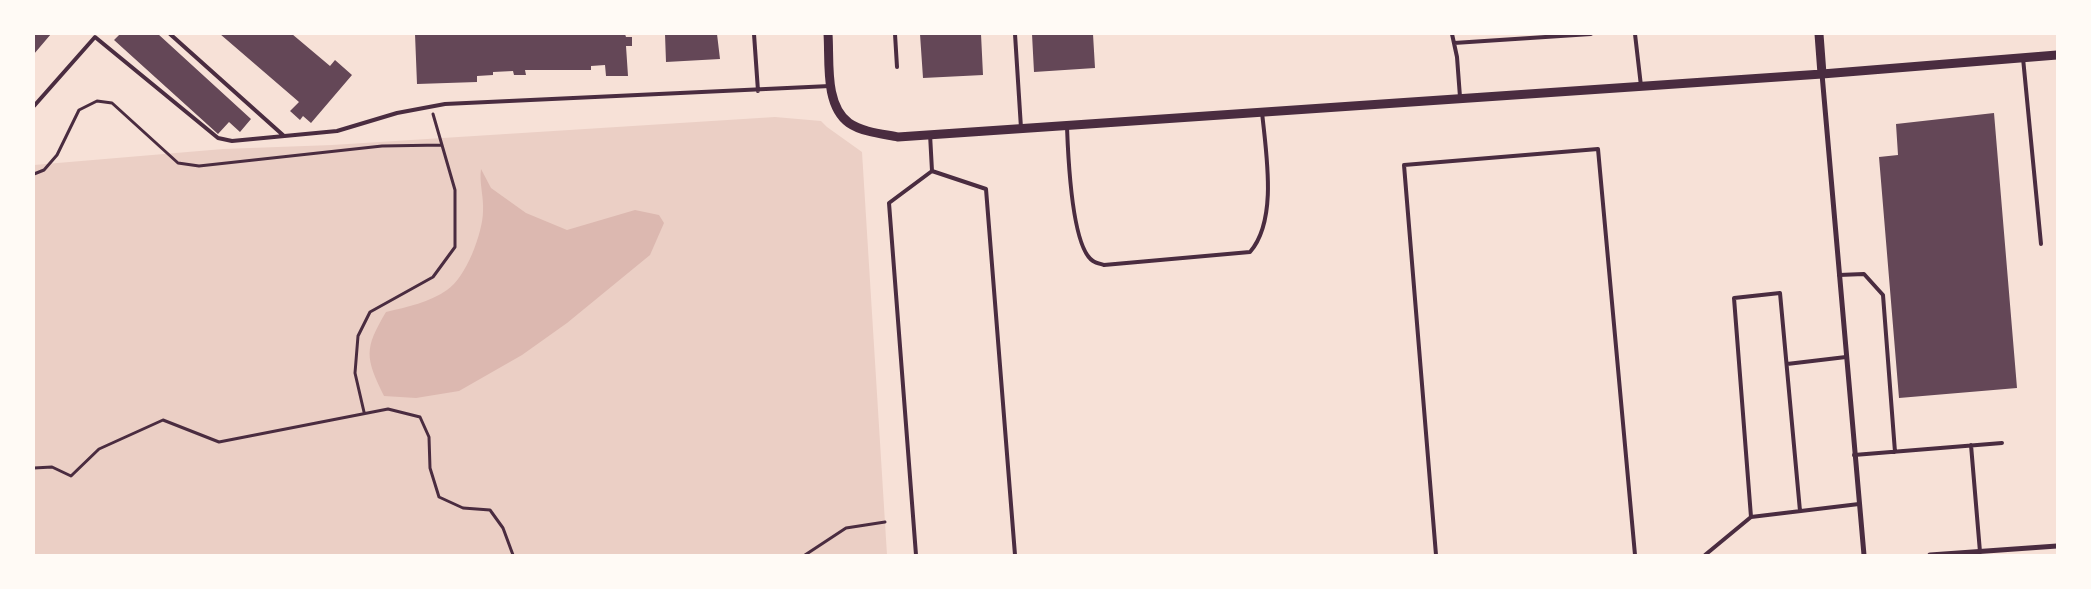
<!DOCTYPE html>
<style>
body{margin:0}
#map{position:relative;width:2091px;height:589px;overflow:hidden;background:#f7e1d7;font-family:Helvetica,sans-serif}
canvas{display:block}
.frame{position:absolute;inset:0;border:35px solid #fffaf5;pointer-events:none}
</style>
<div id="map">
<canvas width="2091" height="589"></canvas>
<div class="frame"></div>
</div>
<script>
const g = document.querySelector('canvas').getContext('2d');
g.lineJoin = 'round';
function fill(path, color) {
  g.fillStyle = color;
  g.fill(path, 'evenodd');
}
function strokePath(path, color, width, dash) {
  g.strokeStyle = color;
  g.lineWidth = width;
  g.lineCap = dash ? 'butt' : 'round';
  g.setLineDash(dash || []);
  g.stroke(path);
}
fill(new Path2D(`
 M775,117L821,121L827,127L862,152L887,555H34V165L223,149L332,145Z`), '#ebcfc5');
fill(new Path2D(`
 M481,169L491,188L526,213L567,230L635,210L659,215L664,223L650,255L567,323L522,355L459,391L416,398L384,396C365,357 364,349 386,312C407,307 430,302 447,290C466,278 483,232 483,211C484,197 479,183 481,169Z`), '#dcb8b0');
fill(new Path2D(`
 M34,34H51L34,54Z
 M120,34H158L251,119L240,132L229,122L218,134L114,40Z
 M220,34H292L330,66L335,60L352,75L311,123L303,116L300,120L290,111L299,102Z
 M415,34H625L626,37H632V46H626L628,76H606L605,65L591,66V70H525L526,75H514L513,71L493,72V75L477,76V82L417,84Z
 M665,34H717L720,59L666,62Z
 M920,34H981L983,75L923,78Z
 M1032,34H1093L1095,68L1034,72Z
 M1994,113L2017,388L1899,398L1879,157L1898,155L1896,124Z`), '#644757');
strokePath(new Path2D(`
 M34,174L44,170L57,155L79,110L97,101L112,103L178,163L199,166L382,146L442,145
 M364,412L355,373L358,336L370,312L433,277L455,247V190L433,114
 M34,468L52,467L71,476L99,449L163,420L219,442L388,409L420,417L429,437L430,468L439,497L463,508L490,510L503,528L513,555
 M805,555L846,528L885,522`), '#4a2c40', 3);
strokePath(new Path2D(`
 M170,34L284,136
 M754,34L758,91
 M895,34L897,67
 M1015,34L1021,128
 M1452,34L1457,57L1460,97
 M1635,34L1641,86
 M1454,43L1591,34
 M2023,58L2041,244
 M34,106L95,37L218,138L232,141L337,131L397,113L445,104L830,86
 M1067,127C1068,153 1071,247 1093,261C1096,263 1101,264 1104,265L1250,252C1278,220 1266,153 1262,112
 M930,134L932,171
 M932,171L986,189L1015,555
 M1839,275L1864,274L1883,295L1895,452
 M1787,364L1846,357
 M1971,445L1980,552
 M1854,455L2002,443
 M1751,517L1734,298L1780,293L1800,511
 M916,555L889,203L932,171
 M1436,555L1404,165L1598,149L1635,555
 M1705,555L1751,517L1859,504`), '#4a2c40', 4);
strokePath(new Path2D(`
 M1822,74L1864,555
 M1930,555L2057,546`), '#4a2c40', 5);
strokePath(new Path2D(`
 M828,34C830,60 824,105 849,123C862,132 883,134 898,137L1822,74L2057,55
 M1819,34L1822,74`), '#4a2c40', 9);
</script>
